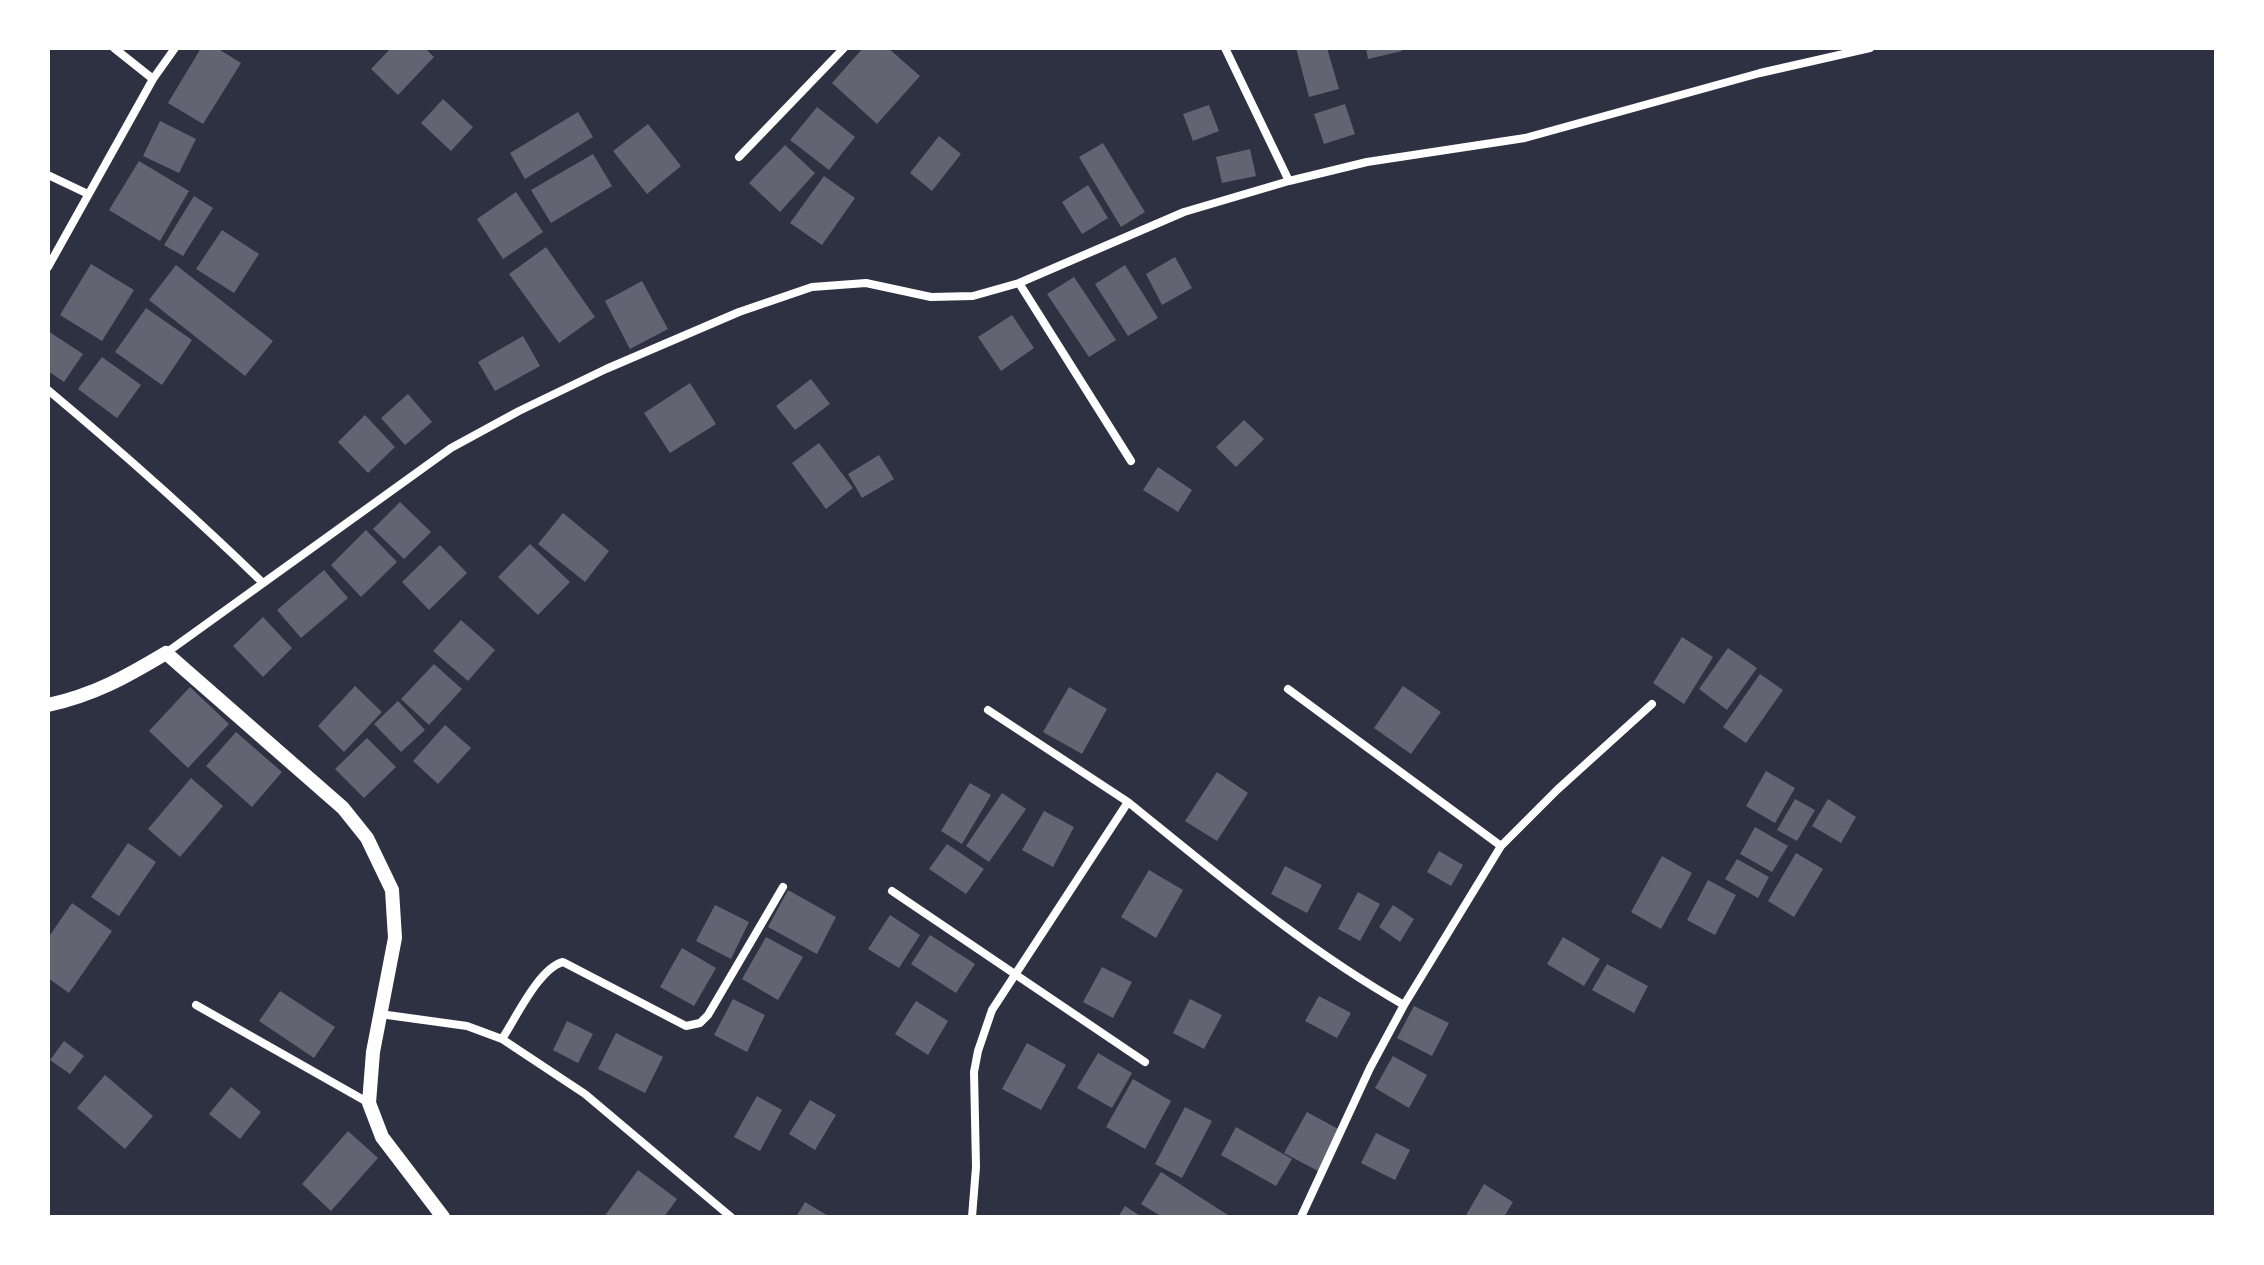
<!DOCTYPE html>
<style>
body{margin:0}
#map{position:relative;width:2264px;height:1265px;overflow:hidden;background:#2d3142;font-family:"IBM Plex Serif",serif}
canvas{display:block}
.frame{position:absolute;inset:0;border:50px solid #fff;pointer-events:none}
</style>
<div id="map">
<canvas width="2264" height="1265"></canvas>
<div class="frame"></div>
</div>
<script>
const g = document.querySelector('canvas').getContext('2d');
g.lineJoin = 'round';
function fill(path, color) {
  g.fillStyle = color;
  g.fill(path, 'evenodd');
}
function strokePath(path, color, width, dash) {
  g.strokeStyle = color;
  g.lineWidth = width;
  g.lineCap = dash ? 'butt' : 'round';
  g.setLineDash(dash || []);
  g.stroke(path);
}
fill(new Path2D(`
 M201,48H217L241,63L203,124L168,103Z
 M391,48H425L434,57L398,95L371,69Z
 M863,48H888L920,76L877,124L832,83Z
 M1296,48H1327L1339,89L1309,97Z
 M1366,48H1401L1402,51L1368,59Z
 M443,99L473,127L451,151L421,123Z
 M1345,104L1355,134L1324,144L1314,114Z
 M1209,105L1219,131L1193,141L1183,114Z
 M817,107L855,137L829,170L790,140Z
 M578,112L593,137L525,179L510,153Z
 M160,121L196,139L179,173L143,156Z
 M648,124L681,166L647,194L613,151Z
 M939,136L961,154L932,191L910,173Z
 M1103,143L1145,212L1121,227L1079,157Z
 M785,145L815,173L780,212L749,183Z
 M1250,149L1256,176L1222,183L1216,157Z
 M593,154L612,186L551,223L531,190Z
 M139,161L189,191L160,241L109,210Z
 M824,176L855,198L822,245L790,223Z
 M1088,185L1108,218L1082,234L1062,202Z
 M516,192L543,232L503,259L477,219Z
 M194,196L213,208L183,256L164,245Z
 M222,230L259,254L234,293L196,269Z
 M546,247L595,317L559,343L509,274Z
 M1175,257L1192,288L1162,305L1146,274Z
 M91,264L134,290L102,341L60,315Z
 M176,265L273,341L245,376L149,300Z
 M1125,265L1158,318L1128,336L1095,284Z
 M1074,277L1116,340L1089,357L1047,294Z
 M642,281L668,329L630,349L605,301Z
 M146,308L192,340L162,385L115,352Z
 M1012,315L1034,348L1001,371L978,337Z
 M48,331L83,354L64,382L48,371Z
 M523,336L540,366L495,391L478,362Z
 M102,357L141,385L117,418L78,389Z
 M811,379L830,404L795,430L776,406Z
 M690,383L716,424L670,453L644,413Z
 M408,394L432,422L405,445L381,418Z
 M365,415L395,447L368,473L338,442Z
 M1244,420L1264,439L1236,467L1216,447Z
 M819,443L853,488L826,509L792,463Z
 M879,455L894,479L862,498L848,474Z
 M1158,467L1192,490L1178,512L1143,490Z
 M400,502L431,532L404,559L373,529Z
 M563,513L609,551L585,582L538,544Z
 M366,530L397,562L361,597L331,565Z
 M530,544L570,582L538,615L498,577Z
 M440,545L467,573L429,610L402,582Z
 M324,570L348,598L301,638L277,610Z
 M263,617L292,648L263,677L233,646Z
 M461,620L495,650L468,681L433,651Z
 M1682,637L1713,657L1684,704L1653,683Z
 M1728,648L1757,668L1727,710L1699,689Z
 M434,664L462,689L429,725L401,699Z
 M1760,674L1783,690L1746,743L1723,727Z
 M355,686L382,712L344,752L318,726Z
 M1403,686L1441,712L1411,754L1374,728Z
 M190,687L229,724L188,768L149,731Z
 M1069,687L1107,709L1082,754L1043,732Z
 M398,701L425,730L401,752L374,724Z
 M445,725L471,748L438,784L413,761Z
 M236,732L282,772L252,807L206,766Z
 M367,738L396,767L364,798L335,769Z
 M1766,771L1795,788L1775,823L1746,806Z
 M1217,772L1248,793L1217,841L1185,821Z
 M191,778L223,806L180,857L148,829Z
 M970,783L991,795L962,844L941,831Z
 M1002,793L1026,809L989,862L966,846Z
 M1795,799L1815,810L1797,841L1777,830Z
 M1828,799L1856,817L1841,843L1812,826Z
 M1044,811L1074,827L1053,867L1022,850Z
 M1755,827L1788,846L1772,872L1740,854Z
 M128,843L156,862L119,916L91,897Z
 M947,844L984,869L966,894L929,869Z
 M1439,851L1463,865L1451,886L1427,872Z
 M1796,853L1823,869L1794,917L1768,901Z
 M1662,856L1692,873L1661,929L1631,912Z
 M1737,859L1769,877L1758,898L1725,879Z
 M1285,866L1322,885L1307,913L1271,894Z
 M1149,870L1183,890L1156,938L1121,917Z
 M1708,880L1736,895L1715,935L1687,920Z
 M788,890L836,917L817,954L768,927Z
 M1358,892L1380,904L1360,941L1338,929Z
 M72,903L112,931L69,993L48,978V938Z
 M715,905L749,922L731,959L696,941Z
 M1393,905L1414,919L1400,942L1379,927Z
 M890,915L920,935L899,968L868,949Z
 M930,935L975,964L956,993L911,964Z
 M766,937L803,957L778,1000L742,979Z
 M1563,937L1600,959L1584,986L1547,964Z
 M682,948L716,968L694,1006L660,987Z
 M1607,964L1648,986L1634,1013L1592,990Z
 M1102,967L1132,982L1113,1018L1083,1002Z
 M280,991L335,1027L314,1058L259,1021Z
 M1319,996L1351,1013L1337,1038L1305,1021Z
 M733,999L765,1015L747,1052L714,1035Z
 M1190,999L1222,1015L1204,1049L1173,1033Z
 M916,1001L948,1021L928,1055L895,1034Z
 M1414,1006L1449,1023L1432,1056L1397,1038Z
 M567,1021L593,1034L578,1063L553,1050Z
 M616,1033L663,1057L645,1093L598,1069Z
 M64,1041L84,1056L70,1074L50,1060Z
 M1027,1043L1066,1065L1041,1110L1002,1089Z
 M1098,1053L1132,1073L1112,1108L1077,1088Z
 M1393,1056L1427,1075L1409,1108L1375,1088Z
 M105,1075L153,1116L125,1149L77,1108Z
 M1133,1079L1171,1101L1145,1149L1106,1127Z
 M231,1087L261,1112L240,1139L209,1114Z
 M757,1096L782,1110L760,1151L734,1137Z
 M810,1100L836,1115L815,1150L789,1134Z
 M1185,1107L1212,1121L1182,1178L1155,1164Z
 M1307,1112L1340,1130L1318,1171L1284,1153Z
 M1236,1127L1292,1159L1276,1186L1221,1155Z
 M348,1131L378,1158L331,1211L302,1184Z
 M1376,1133L1410,1150L1395,1180L1361,1163Z
 M638,1170L677,1199L664,1217H604Z
 M1161,1172L1231,1217H1162L1141,1204Z
 M1484,1184L1513,1202L1504,1217H1465Z
 M805,1202L830,1217H796Z
 M1125,1206L1142,1217H1118Z`), '#626471');
strokePath(new Path2D(`
 M114,48L153,79
 M1225,48L1289,181
 M739,157L844,48
 M48,175L88,194
 M48,267L153,79L175,48
 M1019,283L1131,461
 M48,390C122,452 194,516 263,583
 M166,653L451,448L519,411L606,369L739,312L812,287L866,283L931,297L973,296L1019,283L1184,212L1289,181L1367,162L1525,138L1760,73L1870,48
 M1288,689L1501,846
 M988,710L1128,802
 M892,891L1145,1062
 M196,1005L369,1103
 M380,1014L467,1026L502,1039L585,1094L731,1217
 M502,1039C516,1018 539,968 563,962L686,1026L700,1023L708,1015L783,887
 M972,1217L976,1167L974,1072L978,1051L992,1010L1128,802C1217,874 1304,948 1404,1005
 M1301,1217L1370,1068L1404,1005L1501,846L1557,790L1652,704`), '#fff', 8);
strokePath(new Path2D(`
 M48,705C94,695 126,677 166,653L343,808L367,838L392,890L395,938L373,1052L369,1103L382,1137L443,1217`), '#fff', 14);
</script>
